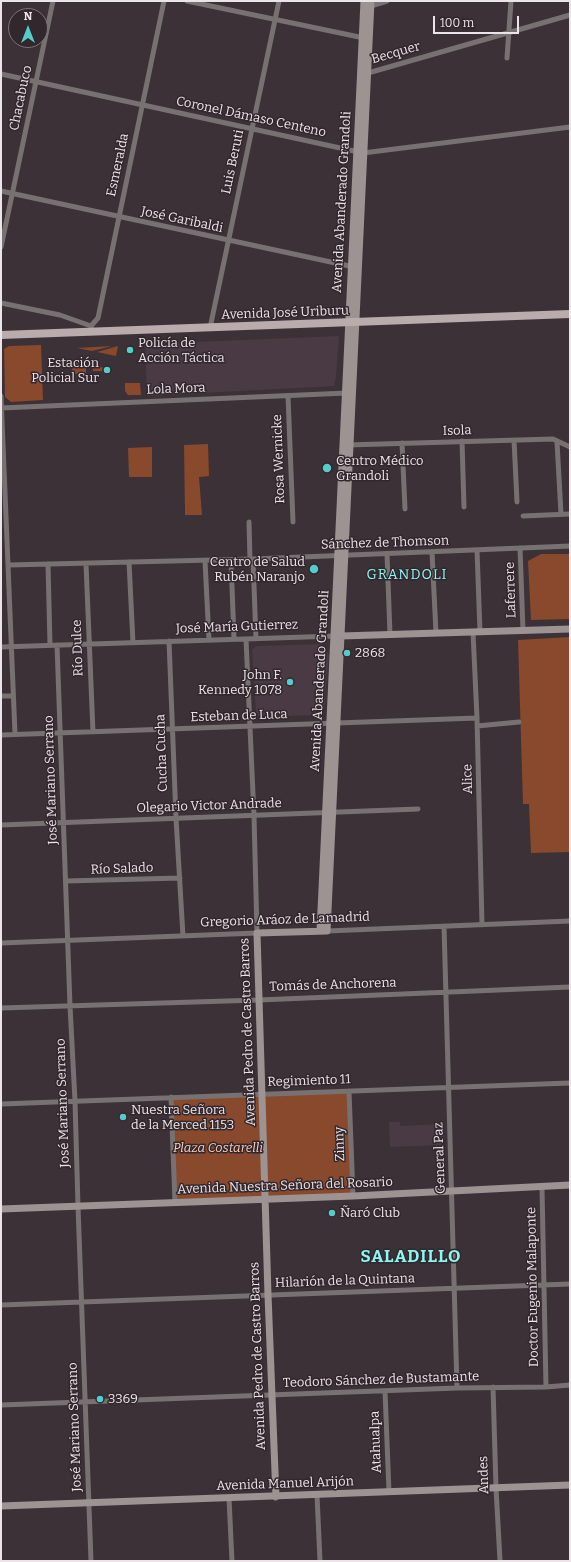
<!DOCTYPE html>
<meta charset="utf-8">
<style>
body{margin:0}
#map{position:relative;width:571px;height:1562px;overflow:hidden;background:#3c3137;font-family:Bitter,serif}
canvas{display:block}
.frame{position:absolute;inset:0;border:2px solid #ebe4e8;pointer-events:none}
.north{position:absolute;left:8px;top:8px;width:40px;height:40px;box-sizing:border-box;background:#32272d;border:1px solid #7c7378;border-radius:50%;rotate:0deg;font-size:11px;font-weight:700;line-height:16px;text-align:center;color:#ebe4e8}
.north::after{content:'';display:block;margin:auto;width:14px;height:18px;background:#53cdc9;clip-path:polygon(50% 0,100% 100%,50% 72%,0 100%)}
.scale{position:absolute;left:433px;top:16px;width:86px;height:18px;box-sizing:border-box;border:2px solid #ebe4e8;border-top:0;padding-left:5px;font-size:12px;line-height:14px;white-space:nowrap;color:#ebe4e8;-webkit-text-stroke:3px #32272d;paint-order:stroke}
</style>
<div id="map">
<canvas width="571" height="1562"></canvas>
<div class="frame"></div>
<div class="north">N</div>
<div class="scale">100 m</div>
</div>
<script>
const g = document.querySelector('canvas').getContext('2d');
g.lineJoin = 'round';
function fill(path, color) {
  g.fillStyle = color;
  g.fill(path, 'evenodd');
}
function strokePath(path, color, width, dash) {
  g.strokeStyle = color;
  g.lineWidth = width;
  g.lineCap = dash ? 'butt' : 'round';
  g.setLineDash(dash || []);
  g.stroke(path);
}
function drawText(font, color, halo, rows, align = 'center') {
  g.font = font + ' Bitter,serif';
  g.lineWidth = 3;
  g.setLineDash([]);
  g.textBaseline = 'middle';
  g.strokeStyle = halo;
  g.fillStyle = color;
  for (const [text, x, y, turn = 0] of rows) {
    g.save();
    g.translate(x, y);
    g.rotate((+turn || 0) * Math.PI / 180);
    g.textAlign = isNaN(turn) ? turn : align;
    if (halo) g.strokeText(text, 0, 0);
    g.fillText(text, 0, 0);
    g.restore();
  }
}
fill(new Path2D(`
 M339,336L336,377L334,386L147,396L145,344Z
 M320,644L329,655L324,709L318,715L260,717L256,713L252,650L256,646Z
 M389,1122H400V1126L443,1124L444,1145L390,1147Z`), '#4a3a43');
fill(new Path2D(`
 M41,345L43,400L11,402L5,397L4,349L9,346Z
 M112,346L92,351L77,348Z
 M118,346L116,356L97,352Z
 M71,361L86,365V373L77,374L72,372Z
 M92,365L109,369L108,371H93Z
 M125,383H140L141,395H128L125,391Z
 M208,444L209,476L199,477L202,515H185L184,445Z
 M152,447V477H129L128,448Z
 M541,554H570V619L531,620L528,561Z
 M570,637V852L531,853L529,804H523L518,640Z
 M349,1091L353,1196L175,1203L171,1097Z`), '#88492c');
strokePath(new Path2D(`
 M187,1L364,38
 M371,6L387,1
 M507,58L511,1
 M368,73L570,15
 M1,74L363,153L570,127
 M1,191L354,267
 M1,247L53,1
 M1,303L60,315L91,326
 M210,328L279,1
 M92,332L91,326L98,318L164,1
 M1,396L15,734
 M288,396L293,522
 M1,408L347,393
 M514,440L517,502
 M462,441L464,507
 M557,442L561,514
 M402,443L405,509
 M347,445L553,439L570,447
 M523,516L570,514
 M249,522L250,560
 M520,548L523,631
 M477,550L480,632
 M432,552L436,633
 M387,554L390,634
 M253,559L256,639
 M231,560L234,639
 M205,561L209,640
 M129,562L133,643
 M48,564L50,645
 M86,564L93,732
 M9,565L253,559L570,546
 M473,632L477,718L482,925
 M169,641L176,818L183,936
 M57,645L70,1006L75,1101L78,1206L91,1561
 M1,647L336,636
 M1,696H13
 M477,726L519,722
 M1,735L477,718
 M1,825L418,809
 M66,881L180,878
 M444,926L457,1388
 M327,931L570,921
 M1,943L257,933L254,816L246,639
 M1,1008L259,1000L570,987
 M349,1091L353,1196
 M171,1097L175,1203
 M1,1104L570,1083
 M542,1188L546,1387
 M1,1305L570,1284
 M493,1387L496,1488L500,1561
 M385,1391L389,1492
 M1,1405L457,1388L546,1387L570,1385
 M317,1495L320,1561
 M229,1498L232,1561`), '#787171', 5);
strokePath(new Path2D(`
 M341,636L570,629
 M320,931L364,1
 M1,1209L353,1196L570,1185
 M276,1497L268,1295L257,933L327,931L371,1
 M1,1506L570,1485`), '#9d9393', 7);
strokePath(new Path2D(`
 M1,335L570,314`), '#baacad', 8);
for (const [x, y, r, color] of [
 [130,350,4,"#53cdc9"],
 [107,370,4,"#53cdc9"],
 [327,468,5,"#53cdc9"],
 [314,569,5,"#53cdc9"],
 [347,653,4,"#53cdc9"],
 [290,682,4,"#53cdc9"],
 [123,1117,4,"#53cdc9"],
 [332,1213,4,"#53cdc9"],
 [100,1399,4,"#53cdc9"]
]) {
  const dot = new Path2D();
  dot.arc(x, y, r, 0, 2 * Math.PI);
  g.fillStyle = color;
  g.fill(dot);
  strokePath(dot, '#32272d', 1.5);
}
drawText('13px', '#ebe4e8', '#32272d', [
 ["Becquer",396,53,-16],
 ["Chacabuco",21,98,-78],
 ["Coronel Dámaso Centeno",251,117,12],
 ["Luis Beruti",233,162,-78],
 ["Esmeralda",118,165,-78],
 ["Avenida Abanderado Grandoli",342,202,-87],
 ["José Garibaldi",182,220,12],
 ["Avenida José Uriburu",285,313,-2],
 ["Lola Mora",176,389,-2],
 ["Isola",457,431,-2],
 ["Rosa Wernicke",279,459,-92],
 ["Sánchez de Thomson",385,543,-2],
 ["Laferrere",511,590,-92],
 ["José María Gutierrez",237,627,-2],
 ["Río Dulce",78,648,-92],
 ["Avenida Abanderado Grandoli",320,681,-87],
 ["Esteban de Luca",239,716,-2],
 ["Cucha Cucha",162,753,-92],
 ["Alice",468,779,-91],
 ["José Mariano Serrano",51,780,-92],
 ["Olegario Victor Andrade",209,806,-2],
 ["Río Salado",122,869,-2],
 ["Gregorio Aráoz de Lamadrid",285,920,-2],
 ["Tomás de Anchorena",333,985,-2],
 ["Avenida Pedro de Castro Barros",248,1032,-92],
 ["Regimiento 11",309,1081,-2],
 ["José Mariano Serrano",63,1103,-92],
 ["Zinny",340,1144,-92],
 ["General Paz",440,1158,-92],
 ["Avenida Nuestra Señora del Rosario",285,1186,-2],
 ["Hilarión de la Quintana",345,1281,-2],
 ["Doctor Eugenio Malaponte",533,1287,-91],
 ["Avenida Pedro de Castro Barros",258,1356,-92],
 ["Teodoro Sánchez de Bustamante",381,1380,-2],
 ["José Mariano Serrano",75,1427,-92],
 ["Atahualpa",376,1442,-92],
 ["Andes",484,1475,-92],
 ["Avenida Manuel Arijón",285,1484,-2]
]);
drawText('13px', '#ebe4e8', '#32272d', [
 ["Policía de",138,343],
 ["Acción Táctica",138,358],
 ["Estación",99,363,"right"],
 ["Policial Sur",99,378,"right"],
 ["Centro Médico",336,461],
 ["Grandoli",336,476],
 ["Centro de Salud",305,562,"right"],
 ["Rubén Naranjo",305,577,"right"],
 ["2868",355,653],
 ["John F.",282,675,"right"],
 ["Kennedy 1078",282,690,"right"],
 ["Nuestra Señora",131,1110],
 ["de la Merced 1153",131,1125],
 ["Ñaró Club",340,1213],
 ["3369",108,1399]
], 'left');
drawText('italic 13px', '#fdcfbc', '#32272d', [
 ["Plaza Costarelli",218,1148]
]);
g.letterSpacing = '1px';
drawText('14px', '#8bf7f2', '#32272d', [
 ["GRANDOLI",407,575]
]);
g.letterSpacing = '0px';
g.letterSpacing = '1px';
drawText('bold 17px', '#8bf7f2', '#32272d', [
 ["SALADILLO",411,1257]
]);
g.letterSpacing = '0px';
</script>
